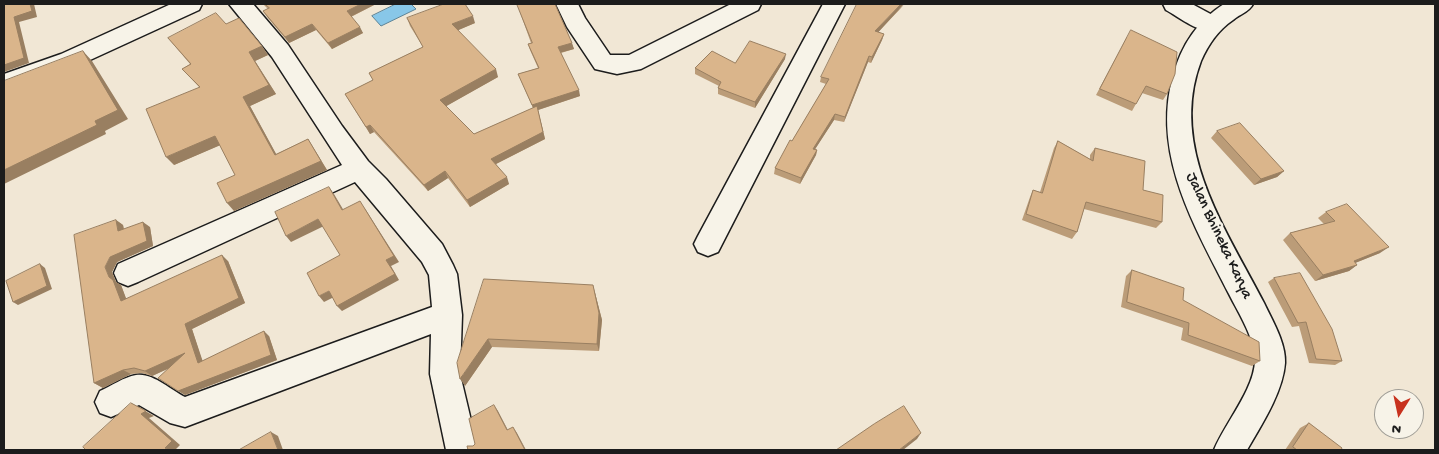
<!DOCTYPE html>
<style>
body{margin:0}
#map{position:relative;width:1439px;height:454px;overflow:hidden;background:#f1e7d5;font-family:"Gochi Hand",sans-serif}
canvas{display:block}
.frame{position:absolute;inset:0;border:5px solid #1c1c1c;pointer-events:none}
.north{position:absolute;left:1374px;top:389px;width:50px;height:50px;box-sizing:border-box;background:#f7f3e8;border:1px solid #9f9d96;border-radius:50%;rotate:190deg;font-size:14px;font-weight:700;line-height:20px;text-align:center;color:#1c1c1c}
.north::after{content:'';display:block;margin:auto;width:18px;height:22px;background:#c8321e;clip-path:polygon(50% 0,100% 100%,50% 72%,0 100%)}
</style>
<div id="map">
<canvas width="1439" height="454"></canvas>
<div class="frame"></div>
<div class="north">N</div>
</div>
<script>
const g = document.querySelector('canvas').getContext('2d');
g.lineJoin = 'round';
function fill(path, color) {
  g.fillStyle = color;
  g.fill(path, 'evenodd');
}
function strokePath(path, color, width, dash) {
  g.strokeStyle = color;
  g.lineWidth = width;
  g.lineCap = dash ? 'butt' : 'round';
  g.setLineDash(dash || []);
  g.stroke(path);
}
function drawText(font, color, halo, rows, align = 'center') {
  g.font = font + ' "Gochi Hand",sans-serif';
  g.lineWidth = 5;
  g.setLineDash([]);
  g.textBaseline = 'middle';
  g.strokeStyle = halo;
  g.fillStyle = color;
  for (const [text, x, y, turn = 0] of rows) {
    g.save();
    g.translate(x, y);
    g.rotate((+turn || 0) * Math.PI / 180);
    g.textAlign = isNaN(turn) ? turn : align;
    if (halo) g.strokeText(text, 0, 0);
    g.fillText(text, 0, 0);
    g.restore();
  }
}
const water = new Path2D(`
 M396,4H411L416,9L381,26L372,16Z`);
fill(water, '#88c7e8');
strokePath(water, '#5d8396', 1);
const minor = new Path2D(`
 M171,4H202L199,10L77,66L4,92V74L61,54Z
 M229,4H253L288,45L342,126L368,161L386,179L442,244L453,265L457,274L462,315L460,374L478,450H446L430,374L431,334L185,427L170,423L139,405L111,417L100,413L95,402L100,391C111,386 124,377 136,375C152,372 171,390 185,397L432,307L429,275L422,262L355,182L138,282L128,286L118,282L114,273L118,264L342,165L272,57Z
 M556,4H578L585,18L610,55H629L731,4H761L758,10L641,69L617,74L595,69L567,27Z
 M823,4H845L718,252L708,256L698,252L694,244L698,236Z
 M1163,4H1192L1218,18L1222,24L1218,30C1200,35 1181,18 1166,10Z`);
const tertiary = new Path2D(`
 M1224,4H1253C1249,12 1240,14 1233,20C1218,30 1208,45 1201,61C1168,148 1226,229 1264,303C1272,320 1286,343 1285,363C1283,392 1261,426 1247,450H1214C1225,423 1254,390 1255,361C1255,338 1239,314 1229,294C1195,227 1151,154 1173,76C1181,46 1197,21 1224,4Z`);
strokePath(minor, '#1c1c1c', 3);
strokePath(tertiary, '#1c1c1c', 3);
fill(minor, '#f7f3e8');
fill(tertiary, '#f7f3e8');
fill(new Path2D(`
 M263,4H376L351,17L363,33L332,49L316,30L289,43L267,17L263,11L268,9Z
 M517,4H555L574,49L561,53L580,96L538,110L545,139L496,164L509,184L470,207L448,178L428,191L374,132L370,134L345,94L373,80L369,73L423,47L410,26L407,18L475,23L458,30L498,77L446,106L474,134L533,108L518,74L538,68L530,50L528,44L531,43Z
 M904,5L878,32L884,34L882,40L871,63L868,62L844,122L834,120L815,149L817,150L816,155L800,184L774,174L775,168L792,141L826,84L820,82L821,77Z
 M226,24L262,46L268,55L255,61L276,94L250,106L276,154L308,139L327,170L234,211L235,175L220,145L174,165L199,87L182,69L190,64L168,38Z
 M1127,37L1167,94L1163,100L1142,93L1132,111L1096,95Z
 M785,59L755,108L718,94V88L719,86L695,74V68L735,63Z
 M1217,131L1284,171L1277,177L1254,185L1211,138Z
 M1058,141L1090,159V155L1095,148L1143,190L1162,222L1156,228L1084,209L1077,232L1072,239L1022,220L1030,197L1033,190L1040,192L1054,148Z
 M1326,212L1380,253L1355,263L1357,265L1349,271L1315,281L1283,240L1290,233L1324,224L1318,218Z
 M116,220L123,225L124,229L150,227L153,246L117,262L112,272L116,282L121,285L126,299L228,261L245,303L192,329L202,361L269,336L277,360L185,395L169,368L152,376L142,373L131,374L103,388L94,383Z
 M1132,270L1183,300L1260,361L1252,366L1181,340L1183,328L1121,307L1126,276Z
 M1274,278L1342,361L1335,365L1309,363L1299,326L1292,327L1268,282Z
 M484,279L595,293L602,320L599,351L492,347L465,386Z
 M1309,423L1341,450H1285L1300,428Z`), '#bb9c78');
fill(new Path2D(`
 M30,4H34L37,17L19,22L29,63L4,72V65L14,17Z
 M361,4H376L350,17L347,11Z
 M901,4H904L874,37L875,31Z
 M473,16L475,23L454,32L452,24Z
 M312,24L316,30L289,43L285,37Z
 M360,27L363,33L332,49L328,43Z
 M884,34L882,40L871,63L872,57Z
 M572,43L574,49L559,53L558,47Z
 M262,46L268,55L255,61L276,94L250,106L281,163L275,155L243,97L249,52Z
 M83,51L92,61L128,119L105,131L106,134L4,184V170L95,121Z
 M786,54L785,59L755,108V102Z
 M869,56L868,62L844,122L845,117Z
 M496,69L498,77L443,108L440,100Z
 M579,90L580,96L538,110L545,139L494,165L491,159L534,111L532,105Z
 M835,114L834,120L812,154L813,149Z
 M370,125L374,132L370,134L366,127Z
 M215,136L223,144L174,165L166,157Z
 M308,139L327,170L234,211L227,203Z
 M817,150L816,155L800,184L801,178Z
 M445,171L448,178L428,191L424,185Z
 M1284,171L1277,177L1254,185L1261,179Z
 M507,177L509,184L470,207L467,200Z
 M329,187L334,194L347,216L342,210Z
 M364,207L399,262L391,266L399,280L342,311L337,306L386,260Z
 M318,219L324,226L291,242L286,236Z
 M116,220L123,225L125,237L118,231Z
 M143,222L150,227L153,246L117,262L112,272L116,282L121,285L129,306L121,301L109,277L105,267L110,257Z
 M1389,247L1380,253L1345,267L1354,261Z
 M222,255L228,261L245,303L192,329L205,368L198,363L185,324Z
 M40,264L45,268L52,289L18,305L13,302Z
 M1357,265L1349,271L1315,281L1323,275Z
 M593,285L602,320L599,351L597,344Z
 M329,291L334,297L324,302L319,296Z
 M264,331L269,336L277,360L185,395L178,391Z
 M488,339L492,347L465,386L460,379Z
 M185,353L192,358L152,376L145,371Z
 M123,370L131,374L103,388L94,383Z
 M131,403L154,416L149,418L180,445L175,450H168L165,448L141,414Z
 M494,405L498,411L511,436L507,430Z
 M513,427L517,433L526,450H525Z
 M271,432L278,436L283,450H278Z
 M921,433L917,439L903,450H899Z`), '#997f61');
const building = new Path2D(`
 M4,4H30L32,11L14,17L24,58L4,65Z
 M265,4H361L347,11L360,27L328,43L312,24L285,37L263,11L269,8Z
 M444,4H465L473,16L452,24L496,69L440,100L474,134L537,106L543,132L491,159L507,177L467,200L445,171L424,185L370,125L366,127L345,94L373,80L369,73L423,47L407,18Z
 M517,4H555L572,43L558,47L579,90L532,105L518,74L539,68L528,44L532,43Z
 M857,4H901L875,31L884,34L872,57L869,56L845,117L835,114L813,149L817,150L801,178L775,168L790,140L792,141L829,79L821,77Z
 M216,13L226,24L239,18L262,46L249,52L269,85L243,97L275,155L308,139L321,161L227,203L217,183L235,175L215,136L166,157L146,109L200,87L182,69L191,64L168,38Z
 M1131,30L1177,52L1175,74L1167,94L1146,86L1136,104L1100,89Z
 M750,41L786,54L755,102L718,88L721,82L695,68L712,51L735,63Z
 M83,51L118,110L95,121L97,125L4,170V81Z
 M1240,123L1284,171L1261,179L1217,131Z
 M1058,141L1093,161L1095,148L1145,161L1143,190L1163,195L1162,222L1086,202L1077,232L1026,214L1033,190L1042,193Z
 M329,187L342,210L360,201L394,256L386,260L395,274L337,306L329,291L319,296L307,273L340,255L318,219L286,236L275,212Z
 M1347,204L1389,247L1354,261L1357,265L1323,275L1290,233L1335,221L1326,212Z
 M116,220L118,231L143,222L147,241L110,257L105,267L109,277L113,280L121,301L222,255L239,298L185,324L198,363L264,331L271,355L178,391L158,378L185,353L145,371L134,368L123,370L94,383L74,235Z
 M40,264L47,286L13,302L6,281Z
 M1132,270L1184,288L1183,300L1259,342L1260,361L1188,335L1189,323L1127,302Z
 M1300,273L1332,329L1342,361L1316,359L1306,322L1298,323L1274,278Z
 M484,279L593,285L599,313L597,344L488,339L460,379L457,363Z
 M131,403L146,411L141,414L172,441L165,448L168,450H86L83,447Z
 M494,405L507,430L513,427L525,450H468L467,446H473L475,444L469,419Z
 M904,406L921,433L899,450H836L874,424Z
 M1309,423L1342,448L1341,450H1297L1293,447Z
 M271,432L278,450H239Z`);
fill(building, '#dab58b');
strokePath(building, '#997f61', 1);
drawText('16px', '#1c1c1c', '#f7f3e8', [
 ["Jalan Bhineka Karya",1218,236,65]
]);
</script>
